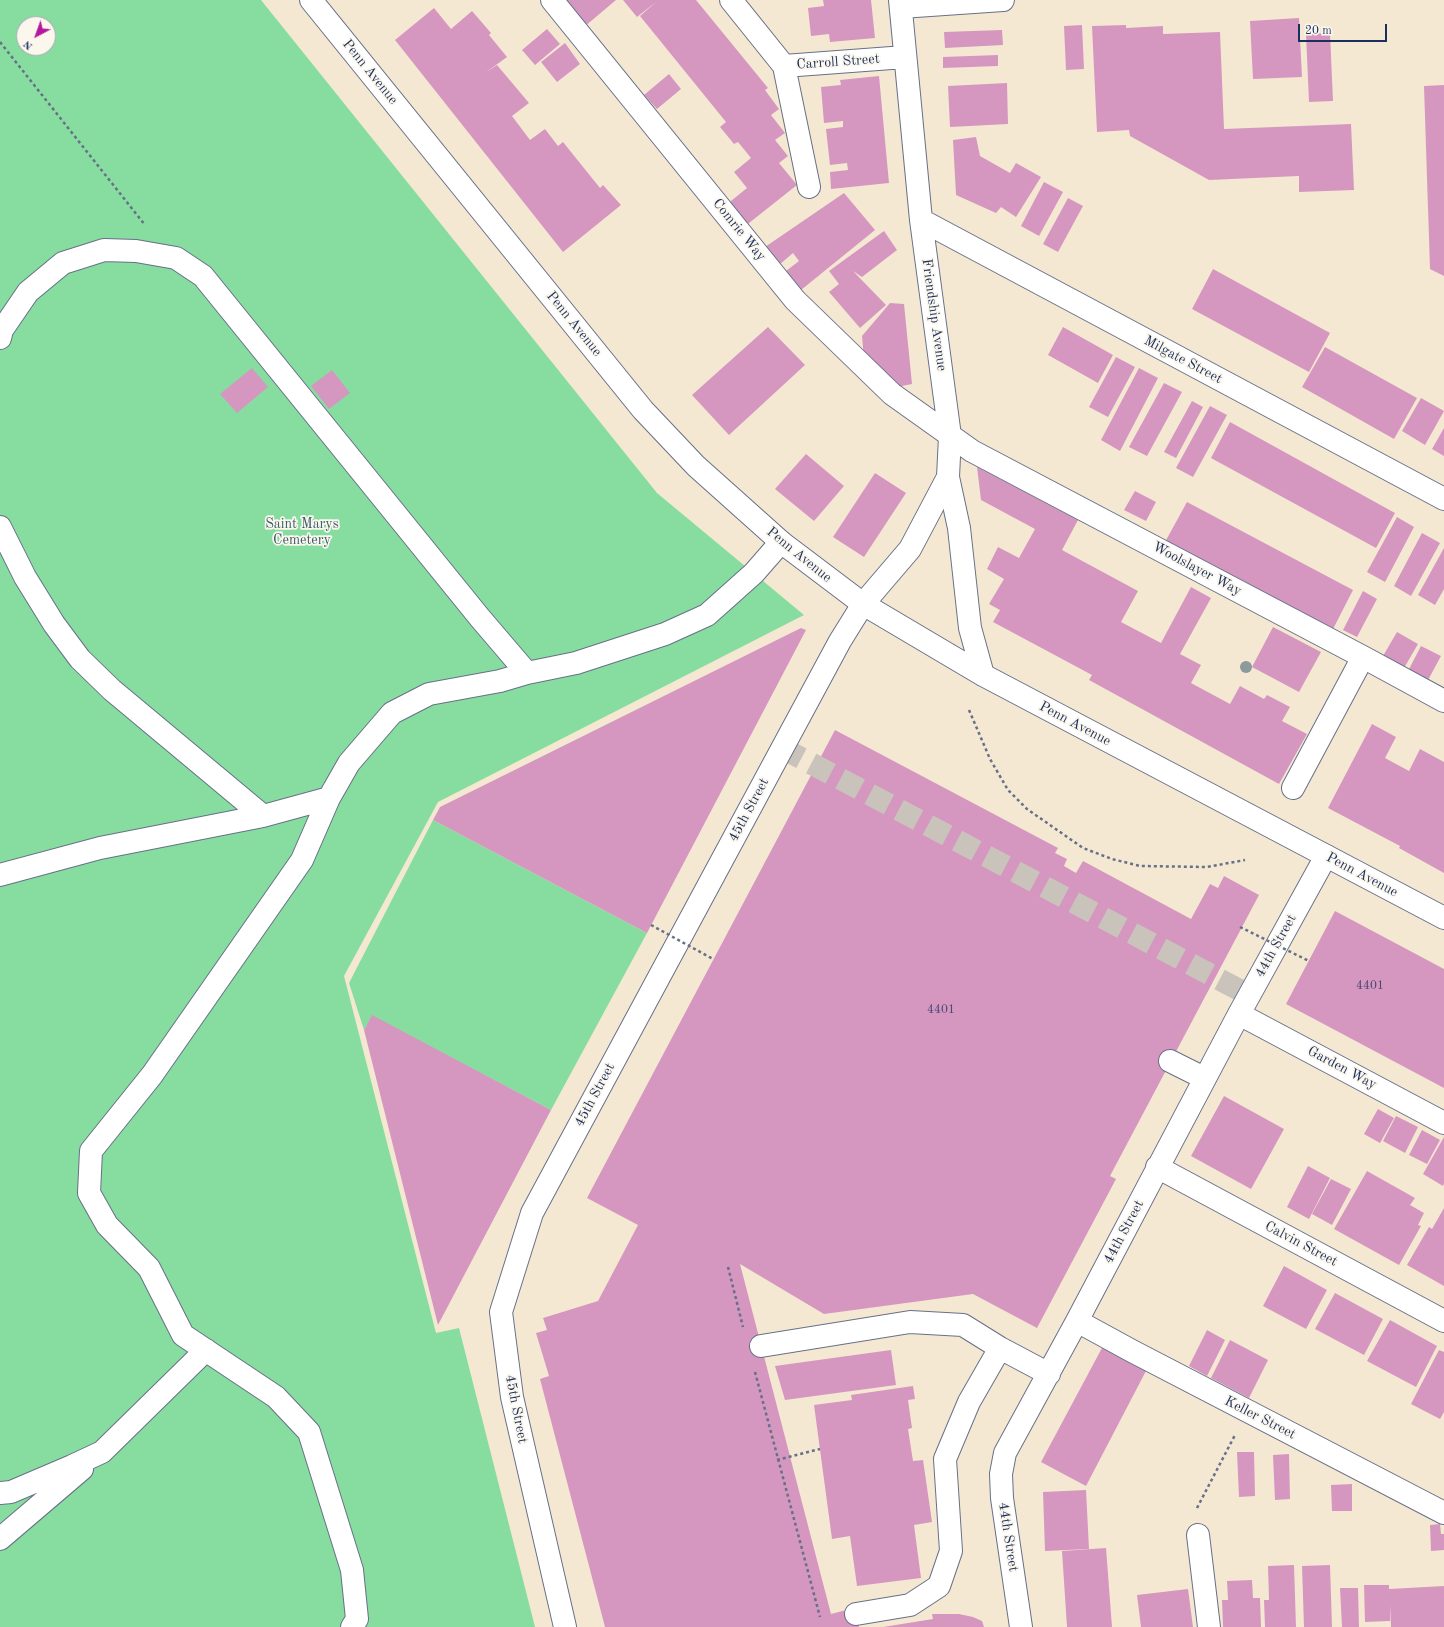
<!DOCTYPE html>
<style>
body{margin:0}
#map{position:relative;width:1444px;height:1627px;overflow:hidden;background:#f5e8d2;font-family:"Old Standard TT",serif}
canvas{display:block}
.north{position:absolute;left:16px;top:16px;width:40px;height:40px;box-sizing:border-box;background:#fbf7ec;border:1px solid #a1a7b3;border-radius:50%;rotate:221deg;font-size:11px;font-weight:700;line-height:16px;text-align:center;color:#1b2f5e}
.north::after{content:'';display:block;margin:auto;width:14px;height:18px;background:#b5179e;clip-path:polygon(50% 0,100% 100%,50% 72%,0 100%)}
.scale{position:absolute;left:1298px;top:24px;width:89px;height:18px;box-sizing:border-box;border:2px solid #1b2f5e;border-top:0;padding-left:5px;font-size:12px;line-height:14px;white-space:nowrap;color:#1b2f5e;-webkit-text-stroke:3px #fbf7ec;paint-order:stroke}
</style>
<div id="map">
<canvas width="1444" height="1627"></canvas>
<div class="north">N</div>
<div class="scale">20 m</div>
</div>
<script>
const g = document.querySelector('canvas').getContext('2d');
g.lineJoin = 'round';
function fill(path, color) {
  g.fillStyle = color;
  g.fill(path, 'evenodd');
}
function strokePath(path, color, width, dash) {
  g.strokeStyle = color;
  g.lineWidth = width;
  g.lineCap = dash ? 'butt' : 'round';
  g.setLineDash(dash || []);
  g.stroke(path);
}
function drawText(font, color, halo, rows, align = 'center') {
  g.font = font + ' "Old Standard TT",serif';
  g.lineWidth = 3.5;
  g.setLineDash([]);
  g.textBaseline = 'middle';
  g.strokeStyle = halo;
  g.fillStyle = color;
  for (const [text, x, y, turn = 0] of rows) {
    g.save();
    g.translate(x, y);
    g.rotate((+turn || 0) * Math.PI / 180);
    g.textAlign = isNaN(turn) ? turn : align;
    if (halo) g.strokeText(text, 0, 0);
    g.fillText(text, 0, 0);
    g.restore();
  }
}
fill(new Path2D(`
 M0,0H261L657,493L804,615L438,802L344,976L436,1333L459,1328L535,1627H0ZM24,24H48V48H24Z
 M433,820L647,933L551,1110L372,1016L364,1030L349,983Z`), '#87dda0');
fill(new Path2D(`
 M562,0H616L584,27Z
 M623,0H696L768,88L765,90L779,109L771,115L785,133L775,140L788,156L779,163L797,185L744,227L726,205L747,188L734,172L751,158L738,142L734,144L720,127L726,122L640,16L656,2L637,17Z
 M823,0H871L875,38L830,42L829,34L811,36L808,8L824,6Z
 M434,8L451,29L472,11L491,33L489,35L507,57L485,73L497,65L529,103L512,116L530,140L545,129L558,146L563,142L600,188L603,185L621,205L563,252L395,40Z
 M1299,18L1302,77L1253,79L1250,21Z
 M1082,25L1084,69L1066,70L1064,26Z
 M1126,25V28L1163,26V34L1220,32L1224,129L1351,124L1354,190L1299,192V176L1209,180L1130,136L1129,130L1097,132L1092,26Z
 M547,29L560,44L535,65L522,50Z
 M1002,30L1003,45L945,48L944,32Z
 M1330,33L1333,101L1309,102L1306,34Z
 M565,43L580,64L557,82L541,62Z
 M998,55V66L943,68V57Z
 M669,74L681,89L657,109L644,95Z
 M879,76L889,183L831,189L830,172L848,170L847,163L830,165L826,129L843,127V121L824,123L821,87L841,85L840,80Z
 M1007,83L1008,124L950,127L948,86Z
 M1444,85V276L1430,269L1424,86Z
 M976,137L980,156L1010,173L1016,163L1041,177L1016,217L1001,207L996,213L956,195L953,140Z
 M1044,182L1063,192L1039,236L1021,226Z
 M844,193L875,230L801,290L786,271L799,261L793,253L779,265L765,247Z
 M1068,198L1083,206L1058,252L1043,244Z
 M884,231L897,250L862,277L853,271L886,305L860,328L829,292L839,284L829,271Z
 M1213,269L1330,333L1309,372L1192,309Z
 M890,303L904,304L912,384L897,387L864,359L862,336Z
 M768,327L805,365L729,435L692,395Z
 M1063,327L1113,355L1098,383L1048,355Z
 M1325,347L1417,398L1394,439L1302,387Z
 M1116,357L1135,367L1108,417L1089,407Z
 M252,368L268,387L237,413L220,394Z
 M1139,368L1158,378L1120,451L1101,440Z
 M332,370L350,393L329,409L311,386Z
 M1164,383L1182,392L1147,456L1129,447Z
 M1421,398L1444,411L1425,445L1402,431Z
 M1192,401L1203,407L1176,458L1164,452Z
 M1210,406L1227,415L1193,477L1176,468Z
 M1230,422L1395,513L1376,548L1211,458Z
 M1444,428V456L1432,449Z
 M806,454L844,486L814,521L775,489Z
 M977,467L1078,520L1062,550L1138,591L1121,622L1161,643L1191,587L1211,598L1180,654L1201,665L1191,683L1230,704L1240,686L1264,699L1267,695L1290,707L1282,721L1307,734L1279,784L1089,680L1092,675L993,622L1000,610L989,604L1004,579L987,569L998,547L1019,558L1035,529L981,500Z
 M875,473L906,493L864,557L833,537Z
 M1135,491L1156,502L1146,521L1124,510Z
 M1187,502L1353,590L1332,631L1165,542Z
 M1397,517L1414,527L1385,582L1367,572Z
 M1422,533L1440,543L1411,596L1394,586Z
 M1444,548V589L1435,605L1418,595Z
 M1363,591L1377,599L1357,637L1343,630Z
 M1273,627L1321,652L1299,692L1252,667Z
 M801,628L806,630L647,933L433,820L440,807Z
 M1397,632L1418,644L1404,668L1383,656Z
 M1421,646L1441,656L1427,682L1408,671Z
 M1372,724L1396,737L1385,758L1409,771L1420,749L1444,762V873L1399,848L1400,846L1328,808Z
 M835,730L1058,848L1055,853L1067,859L1064,866L1076,873L1083,861L1191,919L1210,884L1218,888L1224,876L1259,895L1110,1176L1116,1179L1037,1328L973,1294L824,1314L740,1264L831,1614L854,1608L859,1627H605L540,1379L549,1376L536,1333L547,1330L543,1318L598,1301L638,1225L587,1198Z
 M1335,911L1444,969V1088L1286,1004Z
 M372,1015L551,1110L438,1325L364,1030Z
 M1224,1096L1284,1129L1251,1189L1191,1156Z
 M1378,1109L1394,1118L1380,1143L1364,1134Z
 M1396,1116L1418,1127L1405,1153L1383,1141Z
 M1422,1130L1440,1140L1427,1164L1409,1155Z
 M1444,1137V1183L1443,1186L1423,1174Z
 M1308,1166L1330,1178L1309,1219L1287,1207Z
 M1367,1171L1415,1198L1410,1205L1424,1213L1418,1225L1421,1226L1399,1265L1334,1229Z
 M1331,1179L1351,1189L1332,1225L1312,1214Z
 M1444,1208V1286L1407,1265L1429,1227L1432,1229Z
 M1284,1266L1327,1290L1306,1329L1263,1306Z
 M1335,1293L1383,1319L1364,1355L1315,1329Z
 M1390,1320L1437,1346L1416,1387L1367,1361Z
 M1207,1330L1225,1340L1207,1376L1189,1366Z
 M1230,1340L1268,1360L1249,1398L1211,1378Z
 M1103,1346L1147,1369L1086,1486L1041,1462Z
 M891,1350L896,1385L785,1400L775,1366Z
 M1439,1350L1444,1352V1412L1440,1419L1411,1404Z
 M913,1386L915,1399L908,1400L912,1428L908,1429L913,1461L923,1460L932,1522L914,1525L921,1578L857,1586L850,1536L832,1539L814,1405L852,1400L851,1395Z
 M1237,1452H1254L1255,1496L1239,1497Z
 M1289,1454L1290,1499L1275,1500L1273,1455Z
 M1352,1484V1511H1332L1331,1485Z
 M1086,1490L1089,1549L1045,1551L1043,1492Z
 M1440,1524L1441,1534H1444V1550L1431,1551L1430,1525Z
 M1106,1548L1112,1627H1067L1062,1551Z
 M1294,1565L1296,1627H1265L1264,1600H1269L1268,1566Z
 M1330,1565L1332,1627H1304L1302,1566Z
 M1252,1580L1253,1598H1260L1261,1627H1223L1222,1600H1228L1227,1581Z
 M1364,1585H1389V1589L1444,1586V1627H1391L1390,1605V1621L1365,1622Z
 M1340,1588H1358L1359,1627H1342Z
 M1188,1589L1193,1627H1141L1137,1595Z
 M932,1614H959L973,1617L982,1621L984,1627H883L933,1619Z`), '#d597c0');
strokePath(new Path2D(`
 M782,748L1249,995`), '#c9c3bb', 22, [22, 11]);
const minor = new Path2D(`
 M552,0L795,300L892,394L972,451L1363,657L1444,701
 M731,0L784,66L905,57
 M901,7L1003,0
 M784,66L809,187
 M921,220L1444,499
 M0,338L2,330L28,292L63,263L104,250L136,251L176,258L203,276L480,618L527,673
 M0,527L25,577L54,624L80,659L112,690L263,816
 M1293,788L1363,657
 M329,798L302,860L152,1075L91,1151L89,1193L107,1225L149,1268L183,1335L276,1397L309,1432L352,1570L357,1619L352,1627
 M0,875L100,848L263,816L329,798L349,763L392,713L429,694L500,681L527,673L576,663L665,634L707,615L754,573L781,542
 M1239,1014L1444,1123
 M1170,1061L1204,1078
 M1157,1167L1444,1321
 M1077,1321L1132,1351L1444,1513
 M761,1346L910,1322L963,1325L1000,1348L1049,1374
 M0,1493L11,1492L72,1466L102,1452L206,1350
 M1198,1535L1209,1627
 M0,1539L82,1469
 M856,1614L910,1605L939,1586L951,1551L945,1459L969,1402L1000,1348
 M565,1627L512,1397L501,1312L532,1213L840,641L863,604L910,549L948,477L950,436L921,220L900,0
 M1021,1627L1002,1498L1001,1474L1005,1453L1077,1321L1239,1014L1326,856`);
const major = new Path2D(`
 M311,0L643,410L696,466L781,542L863,604L983,675L1444,918
 M948,477L959,528L970,628L983,675`);
strokePath(minor, '#677087', 24);
strokePath(major, '#677087', 24);
strokePath(new Path2D(`
 M0,42L145,225
 M969,710L990,759L1008,790L1027,809L1083,848L1112,859L1140,866L1207,867L1245,860
 M728,1267L743,1327
 M755,1372L820,1617
 M777,1460L820,1449
 M1197,1508L1235,1435`), '#677087', 2.5, [3, 3]);
strokePath(minor, '#fff', 22);
strokePath(major, '#fff', 22);
strokePath(new Path2D(`
 M651,925L713,959
 M1240,927L1309,961`), '#677087', 2.5, [3, 3]);
g.fillStyle = '#8c9a9b';
for (const [x, y] of [
 [1246,667]
]) {
  g.beginPath();
  g.arc(x, y, 6, 0, 2 * Math.PI);
  g.fill();
}
drawText('12px', '#4a4976', null, [
 ["4401",1370,986],
 ["4401",941,1010]
]);
drawText('14px', '#1b2f5e', '#fbf7ec', [
 ["Carroll Street",838,62,-4],
 ["Penn Avenue",370,72,51],
 ["Comrie Way",739,230,51],
 ["Friendship Avenue",934,315,82],
 ["Penn Avenue",574,324,51],
 ["Milgate Street",1183,360,28],
 ["Penn Avenue",799,555,39],
 ["Woolslayer Way",1197,569,28],
 ["Penn Avenue",1075,724,28],
 ["45th Street",749,810,-62],
 ["Penn Avenue",1362,875,28],
 ["44th Street",1276,946,-61],
 ["Garden Way",1342,1068,28],
 ["45th Street",595,1095,-62],
 ["44th Street",1124,1232,-62],
 ["Calvin Street",1301,1244,28],
 ["45th Street",516,1409,79],
 ["Keller Street",1260,1418,27],
 ["44th Street",1008,1537,81]
]);
drawText('14px', '#365a6e', '#fbf7ec', [
 ["Saint Marys",302,524],
 ["Cemetery",302,540]
]);
</script>
